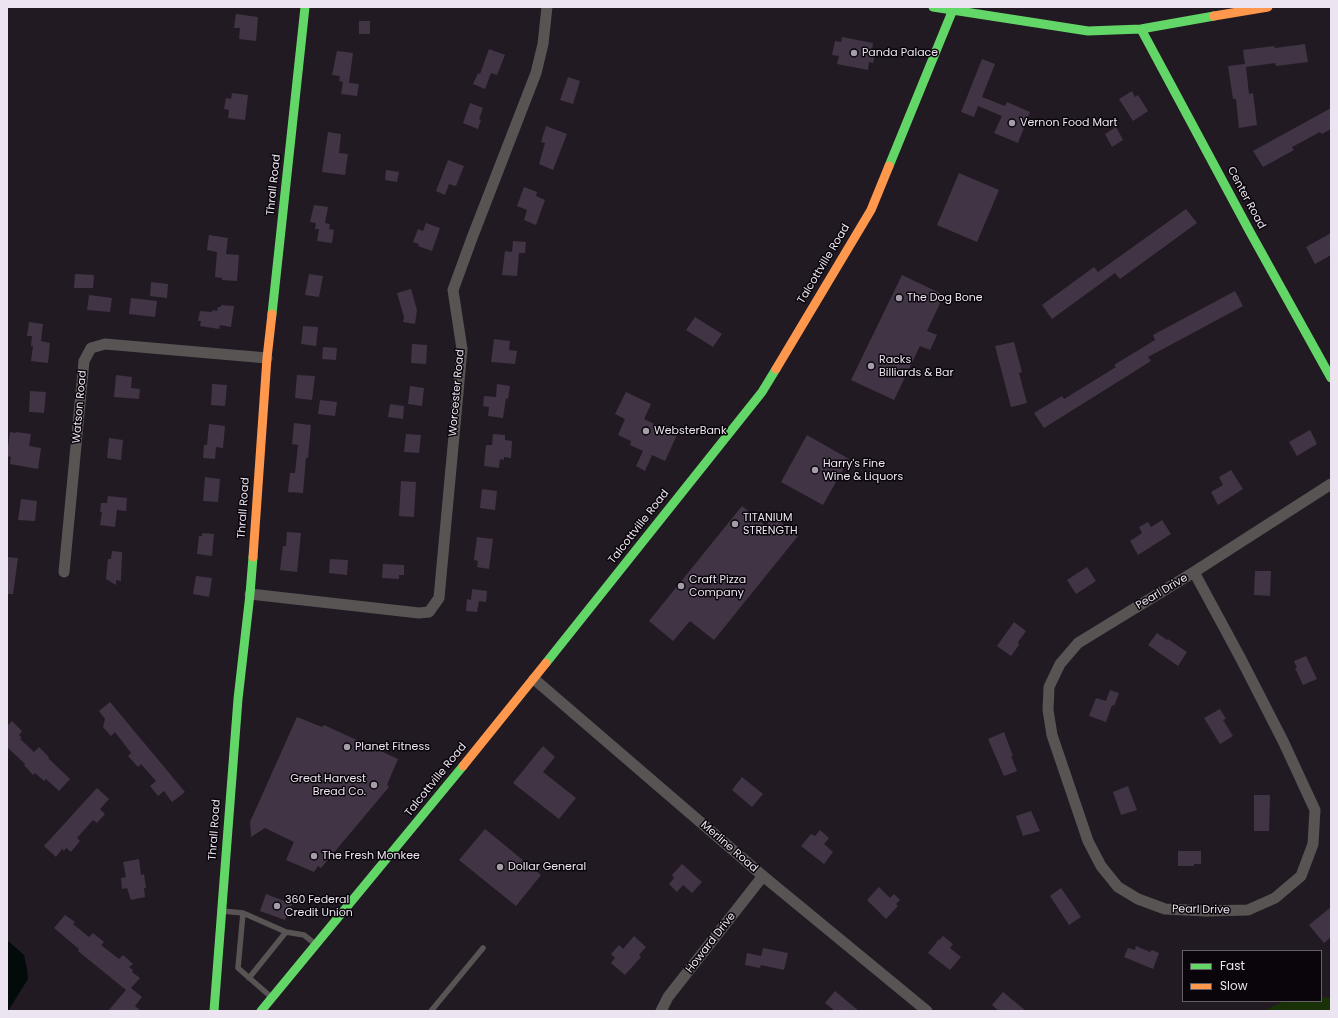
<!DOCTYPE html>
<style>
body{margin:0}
#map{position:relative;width:1338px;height:1018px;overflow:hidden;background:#211a23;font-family:Poppins,sans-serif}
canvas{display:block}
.frame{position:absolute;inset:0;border:8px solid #ece4f0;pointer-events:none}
.legend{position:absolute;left:1182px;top:950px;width:140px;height:52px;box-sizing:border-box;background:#09050b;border:1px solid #645e67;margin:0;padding:5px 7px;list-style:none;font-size:12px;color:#ece4f0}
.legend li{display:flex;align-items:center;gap:8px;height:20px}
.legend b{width:20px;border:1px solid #645e67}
</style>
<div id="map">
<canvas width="1338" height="1018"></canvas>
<div class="frame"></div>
<ul class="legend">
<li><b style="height:5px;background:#63d668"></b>Fast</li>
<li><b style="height:5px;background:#ff974d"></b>Slow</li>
</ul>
</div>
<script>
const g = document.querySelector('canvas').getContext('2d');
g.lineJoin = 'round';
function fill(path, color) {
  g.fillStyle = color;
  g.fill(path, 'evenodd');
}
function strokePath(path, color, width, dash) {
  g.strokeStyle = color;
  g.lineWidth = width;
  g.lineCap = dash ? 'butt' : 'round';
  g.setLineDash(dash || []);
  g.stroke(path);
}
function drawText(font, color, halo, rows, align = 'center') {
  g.font = font + ' Poppins,sans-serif';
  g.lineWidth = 3;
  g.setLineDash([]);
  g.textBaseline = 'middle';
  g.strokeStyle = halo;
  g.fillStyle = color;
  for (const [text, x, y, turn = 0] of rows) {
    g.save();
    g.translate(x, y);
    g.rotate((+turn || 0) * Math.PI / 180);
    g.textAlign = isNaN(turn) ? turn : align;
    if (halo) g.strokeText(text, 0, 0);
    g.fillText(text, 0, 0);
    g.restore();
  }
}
fill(new Path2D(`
 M1321,997L1331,998V1011H1263L1285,1001H1321Z`), '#183107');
fill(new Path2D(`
 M7,940L24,955L27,969L28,979L8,1011Z`), '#030a0a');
fill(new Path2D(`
 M236,14L258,17L256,41L239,39L240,28H234Z
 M359,21H370V34H359Z
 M842,37L873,43L872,50L876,51L873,63L869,62L868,70L837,64L839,56L832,55L835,41L841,42Z
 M1305,44L1308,62L1276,66L1275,63L1246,67L1249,94L1253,93L1257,125L1239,128L1236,99H1233L1228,66L1245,64L1243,50L1274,46L1275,48Z
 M489,49L505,55L497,75L491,73L485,89L473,84L478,73L480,74Z
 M337,51L353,53L349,83L339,81L340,76L332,75Z
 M982,59L995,64L982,97L1005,106L1007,102L1030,112L1018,143L994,133L1002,116L978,106L974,117L961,112Z
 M568,77L580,81L573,104L560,100Z
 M343,82L359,84L357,96L341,94Z
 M1132,91L1135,97L1138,95L1148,111L1133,121L1119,99Z
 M232,93L248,95L245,120L228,118L229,110L224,109L226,98L231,99Z
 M470,103L483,108L479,119L481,120L478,129L463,123Z
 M1331,108V129L1322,134L1320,132L1292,147L1294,150L1263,167L1253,151Z
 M546,126L567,134L553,170L539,164L545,143L541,142Z
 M1116,127L1123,140L1112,147L1105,134Z
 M328,132L341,134L339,153L348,154L345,175L322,172Z
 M448,160L464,166L456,186L449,184L445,195L436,191Z
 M386,170L399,172L397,182L385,180Z
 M959,173L999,190L977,242L937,225Z
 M524,187L537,192L536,196L545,200L536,225L524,220L527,210L517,206Z
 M314,205L328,207L325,223L330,224L329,229L334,230L332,243L317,241L319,229H315L316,223L310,222Z
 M1186,209L1197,223L1120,279L1115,273L1052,319L1042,305L1094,267L1098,272Z
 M426,223L440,228L432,251L418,246L419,244L413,242L418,229L423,231Z
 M1331,233V255L1315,264L1306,247Z
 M209,235L228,238L226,254L239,255L237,281L222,280V278L215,277L217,252L207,250Z
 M513,241L526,242L525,253H519L517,276L502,275L505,251L512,252Z
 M75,274L94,275L93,288H74Z
 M309,274L323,276L319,297L305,295Z
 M902,275L944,295L927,331L937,335L930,350L920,346L894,400L851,380Z
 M151,282L168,284L167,298L150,296Z
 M411,289L417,310L415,324L403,322L404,317L397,293Z
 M1235,291L1243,306L1148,357L1151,361L1044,428L1034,413L1062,396L1064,399L1116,367L1114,365L1155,340L1153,335Z
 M89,295L112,298L110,312L87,310Z
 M131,298L157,301L155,317L129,314Z
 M221,305L234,306L231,327L220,325L219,329L200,326L201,321H198L200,311L212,312V310L217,311L218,307H221Z
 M695,317L722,334L713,347L686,330Z
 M29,322L43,324L41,341L50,343L48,363L31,361L33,346H31L32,336H27Z
 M303,326L318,327L316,346L301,344Z
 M494,339L510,341L509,350L517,351L515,364L491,362Z
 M1014,342L1022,372L1019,373L1027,403L1011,407L995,346Z
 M412,344L427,345L426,364L411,363Z
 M323,347L337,348L336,360L322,359Z
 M116,375L132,377L131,388L140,389L139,399L114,397Z
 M297,375L315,376L312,400L295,398Z
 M212,384L227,385L225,406L211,405Z
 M497,384L510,386L508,399L506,398L503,418L488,416L489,407L483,406L484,396L496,397Z
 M410,386L424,388L422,406L408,404Z
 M30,391L46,392L44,413L29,412Z
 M626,392L651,404L644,419L662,428L664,424L673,429L672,432L677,435L665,461L652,455L645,471L636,466L643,451L630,445L631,441L618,435L625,419L615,414Z
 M320,400L337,402L335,416L318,414Z
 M390,404L404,406L403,419L388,417Z
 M294,423L311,425L308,458H306L303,493L288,492L290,473H295L298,445L292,444Z
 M209,424L225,426L223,448L216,447L215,459L203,458L204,445H207Z
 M1310,430L1317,444L1297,456L1289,442Z
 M10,432L16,433V432L31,434L29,446L41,448L38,469L10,464L11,457L7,456V455Z
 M406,434L421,435L419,453L404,452Z
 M493,434L505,435V440L512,441L511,458L504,457V460L500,459L499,468L484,466L486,445H492Z
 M807,435L849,459L823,505L781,482Z
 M109,438L123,440L121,460L107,458Z
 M1231,470L1243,489L1218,505L1211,492L1223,485L1219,477Z
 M205,477L220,479L218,502L203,501Z
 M401,481L416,482L414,517L399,516Z
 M482,489L497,491L495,510L480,508Z
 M108,496L127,498L126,511L117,510L115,527L100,525L102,512H100L101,503H107Z
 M21,499L37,501L35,521L18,520Z
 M742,506L766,526L773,516L798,536L714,640L690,621L673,641L649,621Z
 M1162,520L1171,534L1138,555L1130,541L1142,533L1139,527L1148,522L1151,527Z
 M287,532L301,533L297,572L280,570L283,546H286Z
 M202,533L214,534L212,556L197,554L199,536H202Z
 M477,537L493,539L489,569L477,567L478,561L474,560Z
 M112,551L122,552L121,581L116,580V585L106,579L108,559H111Z
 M7,557L18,558L13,594H7Z
 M330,559L348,560L347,575L329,573Z
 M383,564L404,565V575H399V579L382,578Z
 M1087,567L1096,581L1076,594L1067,580Z
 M1255,571H1271L1270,596L1254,595Z
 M196,576L212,578L209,597L193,594Z
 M472,589L487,591L486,602L479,601L477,612L466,611L467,599L471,600Z
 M1014,622L1026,631L1018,642L1019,645L1011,656L997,646Z
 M1157,633L1167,640L1168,639L1187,652L1178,666L1148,645Z
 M1306,656L1317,679L1303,685L1295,668H1297L1294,661Z
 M1110,690L1119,693L1114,706L1112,705L1106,722L1089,716L1096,698L1106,701Z
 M110,702L185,792L172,802L164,791L158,796L150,786L156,781L141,764L138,767L128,756L131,753L115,732L111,736L103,727L105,719L99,711Z
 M1220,709L1226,719L1223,720L1233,736L1220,744L1204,718Z
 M297,717L322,727L324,725L398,759L387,785L389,787L321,868L318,866L314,872L286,860L294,842L265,828L251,837L250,822Z
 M12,721L22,731L19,735L22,738L20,739L34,752L39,747L49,757L48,758L70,779L59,791L46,779L44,781L35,773L33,775L24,765L25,764L7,747V726Z
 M1004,732L1013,756H1011L1017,771L1004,776L988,739Z
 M543,746L555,757L543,772L576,798L559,819L513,783Z
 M742,777L763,794L752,807L732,790Z
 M1128,786L1137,810L1121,815L1113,792Z
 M97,788L109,799L100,809L105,814L97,823L93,820L77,838L80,841L71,852L66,848L64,851L62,849L56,857L44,846Z
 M1254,795H1270L1269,831H1254Z
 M1031,811L1040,831L1023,836L1016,816Z
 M485,829L541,875L516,906L459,860Z
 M820,830L829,838L824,844L833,852L824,864L801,846L811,834L815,836Z
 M1178,851H1201V864H1194V866H1178Z
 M139,859L141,875L144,874L146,888H144L145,897L131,900L127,888L122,889L121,878L126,877L123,862Z
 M682,864L702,882L692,893L683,885L677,892L669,884L674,878L672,875Z
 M879,887L890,898L894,894L900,900L896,904L898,906L886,919L867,900Z
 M1061,888L1081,917L1069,925L1050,896Z
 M266,894L292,904L285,920L260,911Z
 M1331,907V937L1324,943L1309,925Z
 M65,915L75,922L73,924L89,937L93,933L104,942L101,945L119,959L123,955L133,964L129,967L133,970L132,972L140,978L131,988L142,997L135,1006L141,1011H108L126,990L78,951L79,949L54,928Z
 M634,936L646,947L639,955L641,957L625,975L611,963L615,958L611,954L619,945L623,949Z
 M943,936L953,944L950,948L961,957L950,970L928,953L939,939L940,940Z
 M1136,946L1150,952L1152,950L1159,953L1153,969L1124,957L1128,948L1135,950Z
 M763,948L788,953L784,970L761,965L760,968L745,965L747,953L761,956Z
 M835,991L859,1011H835L825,1003Z
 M1003,992L1026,1011H999L992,1005Z`), '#413545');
strokePath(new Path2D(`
 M222,911L243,913L286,932L304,935L314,943
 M243,913L238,968L270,996
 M249,978L286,932
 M431,1011L483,948`), '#585453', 5.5);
strokePath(new Path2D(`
 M64,572L84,361L91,348L105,344L267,358
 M1194,572L1241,659L1283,741L1315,810L1313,844L1301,876L1275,898L1248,910L1206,911L1165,909L1138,899L1118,887L1101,866L1088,841L1052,735L1048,710L1049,687L1060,664L1078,643Z
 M1194,572L1331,484
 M250,594L419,613L429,612L439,598L462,349L453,290L472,238L536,73L543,44L547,7
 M534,679L763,876L927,1011
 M661,1011L668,997L763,876`), '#585453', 11);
strokePath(new Path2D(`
 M933,7L1088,31L1141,29L1214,16
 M1141,29L1250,232L1331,378
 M889,166L954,7
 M272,314L305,7
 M546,663L762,392L776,369
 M214,1011L238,699L250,594L253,557
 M261,1011L463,766`), '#63d668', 9);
strokePath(new Path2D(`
 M1214,16L1268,7
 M776,369L871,210L889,166
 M253,557L267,358L272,314
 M463,766L546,663`), '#ff974d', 9);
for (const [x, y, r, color] of [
 [854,53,4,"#a59da8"],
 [1012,123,4,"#a59da8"],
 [899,298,4,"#a59da8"],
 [871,366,4,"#a59da8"],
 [646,431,4,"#a59da8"],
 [815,470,4,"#a59da8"],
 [735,524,4,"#a59da8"],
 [681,586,4,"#a59da8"],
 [347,747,4,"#a59da8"],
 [374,785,4,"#a59da8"],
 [314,856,4,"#a59da8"],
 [500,867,4,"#a59da8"],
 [277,906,4,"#a59da8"]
]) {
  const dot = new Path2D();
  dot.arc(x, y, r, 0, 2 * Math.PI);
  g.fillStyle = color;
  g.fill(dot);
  strokePath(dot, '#09050b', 1.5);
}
drawText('11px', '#ece4f0', '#09050b', [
 ["Panda Palace",862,53],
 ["Vernon Food Mart",1020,123],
 ["The Dog Bone",907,298],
 ["Racks",879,360],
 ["Billiards & Bar",879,373],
 ["WebsterBank",654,431],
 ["Harry's Fine",823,464],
 ["Wine & Liquors",823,477],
 ["TITANIUM",743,518],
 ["STRENGTH",743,531],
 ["Craft Pizza",689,580],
 ["Company",689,593],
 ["Planet Fitness",355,747],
 ["Great Harvest",366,779,"right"],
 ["Bread Co.",366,792,"right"],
 ["The Fresh Monkee",322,856],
 ["Dollar General",508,867],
 ["360 Federal",285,900],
 ["Credit Union",285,913]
], 'left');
drawText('11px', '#ece4f0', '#09050b', [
 ["Thrall Road",274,185,-84],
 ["Center Road",1246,198,62],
 ["Talcottville Road",824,264,-59],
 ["Worcester Road",457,393,-85],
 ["Watson Road",80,407,-85],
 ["Thrall Road",244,508,-86],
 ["Talcottville Road",639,527,-52],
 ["Pearl Drive",1162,592,-31],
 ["Talcottville Road",436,780,-51],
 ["Thrall Road",215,830,-86],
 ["Merline Road",729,847,41],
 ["Pearl Drive",1201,910,1],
 ["Howard Drive",711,943,-52]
]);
</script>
